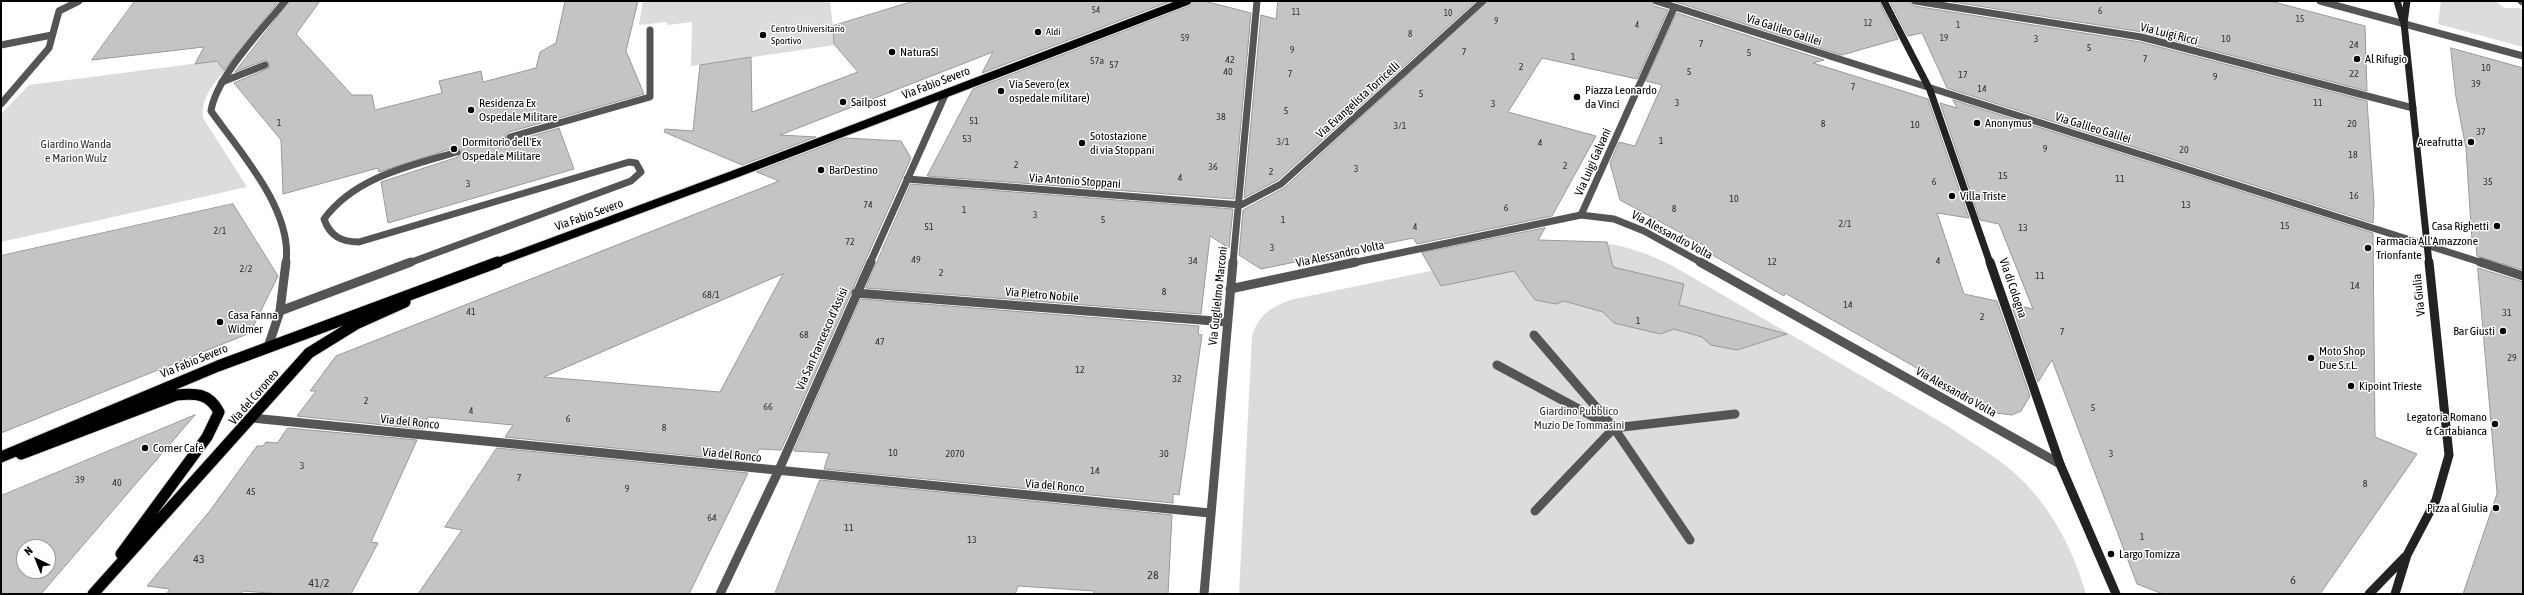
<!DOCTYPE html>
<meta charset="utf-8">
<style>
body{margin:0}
#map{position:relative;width:2524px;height:595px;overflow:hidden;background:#fff;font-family:"Asap Condensed",sans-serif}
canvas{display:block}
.frame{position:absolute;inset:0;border:2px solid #000;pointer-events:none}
.north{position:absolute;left:16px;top:539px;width:40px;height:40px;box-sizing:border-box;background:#fff;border:1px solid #999;border-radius:50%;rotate:317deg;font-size:11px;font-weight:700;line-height:16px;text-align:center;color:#000}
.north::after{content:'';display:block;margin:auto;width:14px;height:18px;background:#000;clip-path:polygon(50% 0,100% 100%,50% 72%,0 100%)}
</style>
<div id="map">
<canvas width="2524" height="595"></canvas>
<div class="frame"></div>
<div class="north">N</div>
</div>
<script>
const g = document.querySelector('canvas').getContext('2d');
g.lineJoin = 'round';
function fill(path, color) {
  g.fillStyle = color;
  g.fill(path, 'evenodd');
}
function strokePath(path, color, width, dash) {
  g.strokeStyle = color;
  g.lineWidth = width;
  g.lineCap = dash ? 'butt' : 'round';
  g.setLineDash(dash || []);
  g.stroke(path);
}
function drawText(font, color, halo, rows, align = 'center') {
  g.font = font + ' "Asap Condensed",sans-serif';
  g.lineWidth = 3;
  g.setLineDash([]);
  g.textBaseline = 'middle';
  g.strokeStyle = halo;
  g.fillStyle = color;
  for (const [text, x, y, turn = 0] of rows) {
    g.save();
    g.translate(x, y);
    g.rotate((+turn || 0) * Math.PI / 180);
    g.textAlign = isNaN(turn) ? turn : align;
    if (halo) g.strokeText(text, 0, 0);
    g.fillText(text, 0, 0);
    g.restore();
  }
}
fill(new Path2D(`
 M643,1H830L835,45L691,66L692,22L667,25V22L639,25Z
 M2441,1H2496L2504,8H2520L2523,11V47L2438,24Z
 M238,58C222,74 200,93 203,118L247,187L1,242V114L29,85Z
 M1576,241C1613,242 1639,249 1673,266L1946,425C1972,443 2003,460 2025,483C2055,514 2074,553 2086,594H1239L1252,336C1259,314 1272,306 1294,299Z`), '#dcdcdc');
const building = new Path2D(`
 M135,1H279L224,70L217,61L195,64L204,47L92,60Z
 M290,1H320L296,34L352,95H372L375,110L442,93L439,81L481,71L483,82L536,68L540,52L556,43L565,1H638L626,51L644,94L509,132L505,135L506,140L511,142L559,128L574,169L388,223L381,182L458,157L462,150L456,147L379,172L378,168L283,194L281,140L234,83L269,68V63L265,60L235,72Z
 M914,1H1171L982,73L993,52L780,135L816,137L742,165L664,132L665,129L693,131L700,65L751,57L752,112L858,72L834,44L833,26Z
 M1193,1H1204L1251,13L1234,199L927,176L973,89L1189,6Z
 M1278,1H1476L1278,180L1244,198L1261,15L1276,19Z
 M1488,1H1651L1654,6L1668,10L1637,79L1542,58L1508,112L1596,136L1552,216L1417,244L1413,238L1261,269L1239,255L1243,210L1284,188Z
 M1673,1H1879L1898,39L1842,55Z
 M1890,1H1910L1914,6L2140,42L2367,101L2374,203L2373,223L1947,88L1922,33L1908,36Z
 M1947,1H2270L2365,26L2367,91L2142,32Z
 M1677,13L1824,60L1813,63L1928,99L1969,218L1937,213L1964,294L1997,301L2030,396L2021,411L2012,415L1996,413L1785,293L1784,296L1702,249L1705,246L1620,200L1610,163L1619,142L1635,146L1662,85L1646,81Z
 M2451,48L2523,68V270L2477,256L2476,244L2472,241L2466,148L2456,97Z
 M1953,100L2373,233L2375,437L2417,454L2320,594H2163L2137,584L2052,360L2038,382L2011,304L2033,309L1999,224L1980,220L1940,103L1957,108Z
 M845,138L901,141L911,158L781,450L759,449L753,462L505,437L513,425L428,417L423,429L297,416L316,391H310L336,356L779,181L757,172ZM783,274L720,392L544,377Z
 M911,184L1233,209L1229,248L1210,236L1201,314L866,288Z
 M233,204L278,276L250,333L1,433V256Z
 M1545,228L1538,240L1607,242L1613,267L1684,284L1679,305L1787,334L1737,350L1711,345L1702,337L1674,329L1660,334L1614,323L1603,312L1564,301L1556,304L1535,300L1514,271L1441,286L1422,253Z
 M2478,268L2523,282V594H2463L2497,494Z
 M861,299L1199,326L1198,334L1202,335L1179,495L1173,494V503L824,469L829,453L794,451Z
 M195,415L41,594H1V496ZM24,547H48V571H24Z
 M288,428L417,440L371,542L378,543L351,594H281L243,591L241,594H166L170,589L147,586L209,512L257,446H263L266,442L277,443Z
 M497,448L748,473L689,594H418L462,530L445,527Z
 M820,480L1172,515L1168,594H1093L1094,591L1018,586L1015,594H775Z`);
fill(building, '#c4c4c4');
strokePath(building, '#999', 1);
const primaryFar1 = new Path2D(`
 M495,263L735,174L1187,1`);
const primary = new Path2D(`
 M21,454L176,395C196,393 209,393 219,412L207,437L121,554
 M1,457L218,366L498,262
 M93,594L309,353L356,324L405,302`);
strokePath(primaryFar1, '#dbdbdb', 10);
strokePath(primary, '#dbdbdb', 13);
strokePath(new Path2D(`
 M222,82L265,65
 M510,137L650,97V30
 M409,263L631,181L641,172L636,163L629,162L359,242C341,242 330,236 324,219C355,177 409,166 457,152`), '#555', 7);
strokePath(new Path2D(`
 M280,311L411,262`), '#555', 9);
strokePath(new Path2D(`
 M285,1C263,29 216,77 211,111C240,152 293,210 286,263
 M1656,1L2483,263
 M1915,1L2141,37L2413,108
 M2320,1L2523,56
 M2521,1L2523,2
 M1,45L52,35
 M1,104L49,48L59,11L79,1
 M907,179L1241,205L1281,184L1483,1
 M1581,215L1674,8
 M870,263L946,93
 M1233,263L1257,1
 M1352,263L1581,215L1614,219L1644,231L1702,263`), '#555', 7);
strokePath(new Path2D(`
 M1700,262L2060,464
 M2480,262L2523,276
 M1230,289L1356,262
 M856,293L1227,322
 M1534,335L1614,428L1690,540
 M269,344L280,311L286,262
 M1497,365L1614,428L1735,414
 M252,418L1210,513
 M1535,511L1614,428
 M720,594L778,472L871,262
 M1204,594L1233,262`), '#555', 9);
strokePath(new Path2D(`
 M1884,1L1930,90L1990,263
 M2397,1L2403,21
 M2407,1L2404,23L2429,263`), '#222', 7);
strokePath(new Path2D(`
 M1990,262L2060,464L2116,594
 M2369,594L2405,557
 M2395,594L2407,555L2436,500L2449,455L2429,262`), '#222', 9);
strokePath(primaryFar1, '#000', 8);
strokePath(primary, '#000', 11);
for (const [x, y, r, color] of [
 [1038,32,4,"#000"],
 [763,35,4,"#000"],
 [892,52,4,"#000"],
 [2357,59,4,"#000"],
 [1001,91,4,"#000"],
 [1577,97,4,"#000"],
 [843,102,4,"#000"],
 [471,110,4,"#000"],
 [1977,123,4,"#000"],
 [2471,142,4,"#000"],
 [1082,143,4,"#000"],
 [454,149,4,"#000"],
 [821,170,4,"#000"],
 [1952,196,4,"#000"],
 [2497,226,4,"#000"],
 [2368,248,4,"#000"],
 [220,322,4,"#000"],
 [2503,331,4,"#000"],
 [2311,358,4,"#000"],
 [2351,386,4,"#000"],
 [2495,424,4,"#000"],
 [145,448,4,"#000"],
 [2496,508,4,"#000"],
 [2111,554,4,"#000"]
]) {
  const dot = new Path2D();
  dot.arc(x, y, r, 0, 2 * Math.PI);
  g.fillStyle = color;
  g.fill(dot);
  strokePath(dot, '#fff', 1.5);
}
drawText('9px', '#313131', null, [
 ["54",1096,10],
 ["6",2100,11],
 ["11",1296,12],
 ["10",1448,13],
 ["15",2300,19],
 ["9",1496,21],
 ["12",1868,23],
 ["4",1637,25],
 ["1",1958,25],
 ["8",1410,34],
 ["59",1185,38],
 ["19",1944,38]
]);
drawText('10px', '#000', '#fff', [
 ["Centro Universitario",771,29],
 ["Sportivo",771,41],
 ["Aldi",1046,32]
], 'left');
drawText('10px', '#313131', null, [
 ["3",2036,39],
 ["10",2226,39],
 ["7",1701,44],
 ["24",2354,45],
 ["5",2089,48],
 ["9",1292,50],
 ["7",1464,52],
 ["5",1749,53],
 ["1",1573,57],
 ["7",2145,59],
 ["42",1230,60],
 ["57a",1097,61],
 ["57",1114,65],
 ["2",1521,67],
 ["10",2486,68],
 ["40",1228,72],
 ["5",1689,72],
 ["7",1290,74],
 ["22",2354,74],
 ["17",1963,75],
 ["9",2215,77],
 ["39",2476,84],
 ["7",1853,87],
 ["14",1982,89],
 ["5",1421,94],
 ["3",1677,103],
 ["11",2318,103],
 ["3",1493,104],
 ["5",1286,111],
 ["38",1221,117],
 ["51",974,121],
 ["1",279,123],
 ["8",1823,124],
 ["20",2352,124],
 ["10",1915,125],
 ["3/1",1400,126],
 ["37",2481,132],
 ["53",967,139],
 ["1",1661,141],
 ["3/1",1283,142],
 ["4",1540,143],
 ["9",2045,149],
 ["20",2184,150],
 ["18",2353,155],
 ["2",1016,165],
 ["2",1565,166],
 ["36",1213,167],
 ["3",1356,169],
 ["2",1271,172],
 ["15",2003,176],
 ["4",1180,178],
 ["11",2120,179],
 ["6",1934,182],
 ["35",2488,182],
 ["3",468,184],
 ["16",2354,196],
 ["10",1734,199],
 ["74",868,205],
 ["13",2186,205],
 ["6",1506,208],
 ["8",1674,209],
 ["1",964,210],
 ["3",1035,215],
 ["5",1103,220],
 ["1",1283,220],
 ["2/1",1845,224],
 ["15",2285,226],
 ["51",929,227],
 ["4",1415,227],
 ["13",2023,228],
 ["2/1",220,231],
 ["72",850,242],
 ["3",1272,248],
 ["49",916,260],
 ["34",1193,261],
 ["4",1938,261],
 ["12",1772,262],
 ["2/2",246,269],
 ["2",941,273],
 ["11",2040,276],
 ["14",2355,286],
 ["8",1164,292],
 ["68/1",711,295],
 ["14",1848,305],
 ["41",471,312],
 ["31",2507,313],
 ["2",1982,317],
 ["1",1638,321],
 ["7",2062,332],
 ["68",804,335],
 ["47",880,342],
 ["29",2512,358],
 ["12",1080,370],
 ["32",1177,379],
 ["2",366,401],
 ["66",768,407],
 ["5",2093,408],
 ["4",471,411],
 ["6",568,419],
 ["8",664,428],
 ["10",893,453],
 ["2070",955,454],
 ["30",1164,454],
 ["3",2111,454],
 ["3",302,466],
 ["14",1095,471],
 ["7",519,478],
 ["39",80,480],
 ["40",117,483],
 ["8",2365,484],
 ["9",627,489],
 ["45",251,492],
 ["64",712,518],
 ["11",849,528],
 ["1",2142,537],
 ["13",972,540]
]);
drawText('12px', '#000', '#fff', [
 ["Via Galileo Galilei",1784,30,18],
 ["Via Luigi Ricci",2169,34,14],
 ["Via Fabio Severo",936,83,-21],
 ["Via Evangelista Torricelli",1358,100,-42],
 ["Via Galileo Galilei",2093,128,17],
 ["Via Luigi Galvani",1593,162,-66],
 ["Via Antonio Stoppani",1075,181,4],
 ["Via Fabio Severo",589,215,-20],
 ["Via Alessandro Volta",1672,235,28],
 ["Via Alessandro Volta",1340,254,-12],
 ["Via di Cologna",2013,288,71],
 ["Via Pietro Nobile",1042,295,5],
 ["Via Giulia",2419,295,-96],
 ["Via Guglielmo Marconi",1218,296,-84],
 ["Via San Francesco d'Assisi",822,339,-66],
 ["Via Fabio Severo",194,361,-22],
 ["Via Alessandro Volta",1956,392,29],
 ["Via del Coroneo",254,397,-49],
 ["Via del Ronco",410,422,6],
 ["Via del Ronco",732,455,6],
 ["Via del Ronco",1055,486,5]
]);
drawText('12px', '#000', '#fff', [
 ["NaturaSì",900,52],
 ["Al Rifugio",2365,59],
 ["Via Severo (ex",1009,84],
 ["ospedale militare)",1009,98],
 ["Piazza Leonardo",1585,90],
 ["da Vinci",1585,104],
 ["Sailpost",851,102],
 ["Residenza Ex",479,103],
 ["Ospedale Militare",479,117],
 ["Anonymus",1985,123],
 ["Sotostazione",1090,136],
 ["di via Stoppani",1090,150],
 ["Dormitorio dell'Ex",462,142],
 ["Ospedale Militare",462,156],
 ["Areafrutta",2463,142,"right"],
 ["BarDestino",829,170],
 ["Villa Triste",1960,196],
 ["Casa Righetti",2489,226,"right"],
 ["Farmacia All'Amazzone",2376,241],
 ["Trionfante",2376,255],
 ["Casa Fanna",228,315],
 ["Widmer",228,329],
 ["Bar Giusti",2495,331,"right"],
 ["Moto Shop",2319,351],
 ["Due S.r.L.",2319,365],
 ["Kipoint Trieste",2359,386],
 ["Legatoria Romano",2487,417,"right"],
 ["& Cartabianca",2487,431,"right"],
 ["Corner Café",153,448],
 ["Pizza al Giulia",2488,508,"right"],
 ["Largo Tomizza",2119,554]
], 'left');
drawText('12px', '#333', '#fff', [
 ["Giardino Wanda",76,144],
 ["e Marion Wulz",76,158],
 ["Giardino Pubblico",1579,411],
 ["Muzio De Tommasini",1579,425]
]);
drawText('12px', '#313131', null, [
 ["43",199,559],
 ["28",1153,575],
 ["6",2293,580],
 ["41/2",319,583]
]);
</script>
